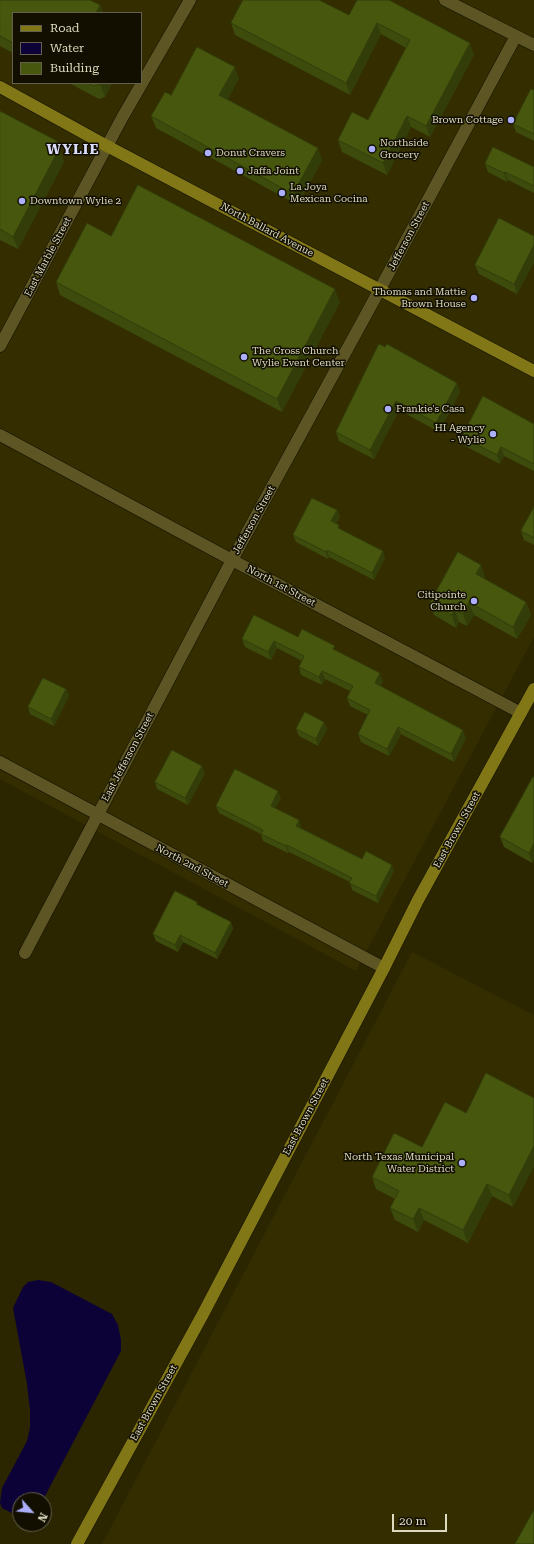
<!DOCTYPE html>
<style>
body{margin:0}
#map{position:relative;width:534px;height:1544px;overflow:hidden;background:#2b2600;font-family:"Roboto Serif",serif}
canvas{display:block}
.legend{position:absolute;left:12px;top:12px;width:130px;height:72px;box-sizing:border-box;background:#120f00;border:1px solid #63604d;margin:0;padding:5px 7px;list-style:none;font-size:12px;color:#dddac0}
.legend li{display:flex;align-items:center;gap:8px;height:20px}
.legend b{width:20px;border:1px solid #63604d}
.north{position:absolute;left:12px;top:1492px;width:40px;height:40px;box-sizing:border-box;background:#120f00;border:1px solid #63604d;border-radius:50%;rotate:117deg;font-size:11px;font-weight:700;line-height:16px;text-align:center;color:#dddac0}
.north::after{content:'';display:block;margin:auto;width:14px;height:18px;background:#acaffb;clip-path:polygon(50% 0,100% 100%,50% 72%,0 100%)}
.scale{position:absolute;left:392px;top:1514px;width:55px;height:18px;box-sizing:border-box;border:2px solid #dddac0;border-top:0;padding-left:5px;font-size:12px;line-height:14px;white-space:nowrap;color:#dddac0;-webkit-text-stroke:3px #120f00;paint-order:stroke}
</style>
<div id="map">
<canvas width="534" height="1544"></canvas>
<ul class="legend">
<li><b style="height:5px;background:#827717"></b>Road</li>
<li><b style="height:11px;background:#0d0237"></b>Water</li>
<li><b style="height:11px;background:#47570e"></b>Building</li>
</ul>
<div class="north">N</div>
<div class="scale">20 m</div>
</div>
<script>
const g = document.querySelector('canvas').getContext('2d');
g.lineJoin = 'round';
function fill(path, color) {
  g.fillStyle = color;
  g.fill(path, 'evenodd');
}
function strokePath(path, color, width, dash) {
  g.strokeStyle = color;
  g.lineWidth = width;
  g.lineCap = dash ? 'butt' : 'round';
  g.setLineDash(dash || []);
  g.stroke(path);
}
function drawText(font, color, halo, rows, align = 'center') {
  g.font = font + ' "Roboto Serif",serif';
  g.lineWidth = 3;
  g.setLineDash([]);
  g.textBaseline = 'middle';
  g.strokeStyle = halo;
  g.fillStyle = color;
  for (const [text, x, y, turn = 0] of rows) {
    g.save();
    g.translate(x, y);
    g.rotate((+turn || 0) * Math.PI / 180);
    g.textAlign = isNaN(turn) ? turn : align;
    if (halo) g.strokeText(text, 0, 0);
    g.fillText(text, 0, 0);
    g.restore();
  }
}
fill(new Path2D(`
 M0,0H534V637L356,971L0,779ZM13,13H141V83H13Z
 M412,952L534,1015V1544H102Z`), '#332d00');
fill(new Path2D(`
 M38,1280L51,1282L112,1314L118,1325L121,1340V1351L43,1500H20V1517L2,1508L0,1503L2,1488L27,1441L30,1428V1410L27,1384L13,1308L23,1287L28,1282Z`), '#0d0237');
const minor = new Path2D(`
 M445,0L534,45
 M0,346L122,118L190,0
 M0,435L232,560L521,713
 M0,762L384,968
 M25,953L232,560L380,289L516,36`);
const major = new Path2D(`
 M0,87L107,146L534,371
 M77,1544L203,1314L384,968L418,900L534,689`);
strokePath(minor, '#130f00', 13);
strokePath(major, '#130f00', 13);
strokePath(minor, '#5d5624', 12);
strokePath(major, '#827717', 12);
fill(new Path2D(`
 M0,0L100,5L103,13H13V53L0,46Z
 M392,2L474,55L430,137L411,127L387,175L342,152L338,140L368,120L406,48L381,34L350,95L235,35L231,23L349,15Z
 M239,79L227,99L322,160L298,205L156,128L151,116L171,95Z
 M69,83H112L105,97L99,99Z
 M534,90V141L516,132L513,124Z
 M0,111L57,141L64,162L18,249L0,240Z
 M485,164L534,167V193L508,180L507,182L488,172Z
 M111,236L340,302L282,412L60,295L56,282Z
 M534,236V262L517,294L479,274L475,265Z
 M385,347L457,383L460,392L439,432L399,410L374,459L339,441L336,432Z
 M534,424V471L504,456L500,464L465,446L462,437Z
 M534,507V545L524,540L521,531Z
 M337,510L340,517L336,524L341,530L385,558L374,580L329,557L328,559L296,542L293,535Z
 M481,565L485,578V579L526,602L531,615L517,639L474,615L467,626L459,622L456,628L434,615L430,603Z
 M298,637L337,651L383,681L380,686L466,738L454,762L401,734L389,756L361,742L358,734L368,715L350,706L347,698L350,691L325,679L322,685L301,675L299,667L302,661L277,648L271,660L245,647L242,639Z
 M66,689L69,696L54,726L30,714L28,707Z
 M324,722L327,729L318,746L299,736L296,729Z
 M205,773L188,805L157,789L155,782Z
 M534,777V860L532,863L504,847L500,837Z
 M281,798L275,808L299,820L301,827V828L362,859L394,871L378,903L352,890L350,882L289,852L288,853L263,841L261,834L219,813L216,806Z
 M197,902L198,905L231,922L233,929L217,959L183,942L178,952L156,941L153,934Z
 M486,1073L513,1207L492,1196L468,1243L424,1220L418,1232L395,1220L390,1208L395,1199L376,1189L372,1177L422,1147L466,1113Z`), '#3d4b0c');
fill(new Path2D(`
 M100,5L103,13H96Z
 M377,23L381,34L350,95L346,83Z
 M470,43L474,55L430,137L426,126Z
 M235,67L239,79L224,107L219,95Z
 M101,83H112L105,97L100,84Z
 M407,116L411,127L387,175L383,163Z
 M57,141L64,162L18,249L13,237Z
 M318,148L322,160L298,205L293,194Z
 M505,172L508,180L507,182L504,173Z
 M534,245V262L517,294L514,284Z
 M335,289L340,302L282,412L277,399Z
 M457,383L460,392L439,432L436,423Z
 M396,401L399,410L374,459L370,450Z
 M501,447L504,456L500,464L497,455Z
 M337,510L340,517L334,528L331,521Z
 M327,550L329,557L328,559L326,552Z
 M383,551L385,558L374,580L372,573Z
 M481,565L485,578L480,587L476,574Z
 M469,602L474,615L467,626L463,614Z
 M526,602L531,615L517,639L513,627Z
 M455,609L459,622L456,628L452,615Z
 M274,641L277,648L271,660L268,652Z
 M322,671L325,679L322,685L319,677Z
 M380,673L383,681L378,691L375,683Z
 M66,689L69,696L54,726L51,719Z
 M324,722L327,729L318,746L316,739Z
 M398,727L401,734L389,756L387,749Z
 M463,730L466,738L454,762L451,754Z
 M202,766L205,773L188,805L185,798Z
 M278,791L281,798L273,813L271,806Z
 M299,820L301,827L299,833L296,826Z
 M534,843V860L532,863L529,853Z
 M287,845L289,852L288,853L286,846Z
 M392,865L394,871L378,903L376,896Z
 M231,922L233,929L217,959L215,953Z
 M180,935L183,942L178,952L175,945Z
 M534,1146V1167L513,1207L509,1195Z
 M487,1184L492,1196L468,1243L463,1230Z
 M419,1208L424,1220L418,1232L413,1219Z`), '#323d0a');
const building = new Path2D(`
 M0,0H90L100,5L96,13H13V43L0,36Z
 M243,0H319L349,15L357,0H389L470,43L426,126L407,116L383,163L338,140L352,112L368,120L410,40L377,23L346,83L231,23Z
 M197,47L235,67L219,95L318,148L293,194L151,116L165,92L171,95Z
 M88,83H101L100,84L94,86Z
 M531,89L534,90V134L513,124Z
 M0,111L57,141L59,149L13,237L0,229Z
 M493,147L534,167V186L505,172L504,173L485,164Z
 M138,185L335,289L277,399L56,282L87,223L111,236Z
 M499,218L534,236V245L514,284L475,265Z
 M379,344L385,347L387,344L457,383L436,423L396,401L370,450L336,432Z
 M483,396L534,424V464L501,447L497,455L462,437Z
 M312,498L337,510L331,521L339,525L338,528L383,551L372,573L327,550L326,552L293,535Z
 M534,507V538L521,531Z
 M458,552L481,565L476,574L526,602L513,627L469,602L463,614L455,609L452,615L430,603Z
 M254,615L298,637L302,629L335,646L333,649L380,673L375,683L463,730L451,754L398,727L387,749L358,734L370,710L347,698L353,686L322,671L319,677L299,667L304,656L274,641L268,652L242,639Z
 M43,678L66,689L51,719L28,707Z
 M305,712L324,722L316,739L296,729Z
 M172,750L202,766L185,798L155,782Z
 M235,769L278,791L271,806L299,820L296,826L362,859L366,851L392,865L376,896L349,883L352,878L287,845L286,846L261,834L263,830L216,806Z
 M533,777H534V843L529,853L500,837Z
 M175,891L197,902L196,904L231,922L215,953L180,935L175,945L153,934Z
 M486,1073L534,1098V1146L509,1195L487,1184L463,1230L419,1208L413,1219L390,1208L399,1191L372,1177L394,1133L422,1147L445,1102L466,1113Z
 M534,1510V1544H515Z`);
fill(building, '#47570e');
strokePath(building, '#323d0a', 1);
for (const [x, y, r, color] of [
 [511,120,4,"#acaffb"],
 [372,149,4,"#acaffb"],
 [208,153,4,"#acaffb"],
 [240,171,4,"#acaffb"],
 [282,193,4,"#acaffb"],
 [22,201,4,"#acaffb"],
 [474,298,4,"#acaffb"],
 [244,357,4,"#acaffb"],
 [388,409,4,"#acaffb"],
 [493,434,4,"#acaffb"],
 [474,601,4,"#acaffb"],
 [462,1163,4,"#acaffb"]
]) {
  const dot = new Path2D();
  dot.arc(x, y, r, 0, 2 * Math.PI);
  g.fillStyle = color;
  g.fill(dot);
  strokePath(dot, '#120f00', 1.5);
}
drawText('10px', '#dddac0', '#120f00', [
 ["Brown Cottage",503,120,"right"],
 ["Northside",380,143],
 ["Grocery",380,155],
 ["Donut Cravers",216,153],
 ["Jaffa Joint",248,171],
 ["La Joya",290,187],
 ["Mexican Cocina",290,199],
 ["Downtown Wylie 2",30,201],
 ["Thomas and Mattie",466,292,"right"],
 ["Brown House",466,304,"right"],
 ["The Cross Church",252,351],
 ["Wylie Event Center",252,363],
 ["Frankie's Casa",396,409],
 ["HI Agency",485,428,"right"],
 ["- Wylie",485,440,"right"],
 ["Citipointe",466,595,"right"],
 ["Church",466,607,"right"],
 ["North Texas Municipal",454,1157,"right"],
 ["Water District",454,1169,"right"]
], 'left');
drawText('10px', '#dddac0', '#120f00', [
 ["North Ballard Avenue",267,230,28],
 ["Jefferson Street",409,236,-62],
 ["East Marble Street",48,257,-62],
 ["Jefferson Street",254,520,-61],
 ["North 1st Street",281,586,28],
 ["East Jefferson Street",128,757,-62],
 ["East Brown Street",457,830,-61],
 ["North 2nd Street",192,866,28],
 ["East Brown Street",306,1117,-62],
 ["East Brown Street",154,1403,-61]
]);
g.letterSpacing = '1px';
drawText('bold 14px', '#dadcfa', '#120f00', [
 ["WYLIE",73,150]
]);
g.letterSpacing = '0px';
</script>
